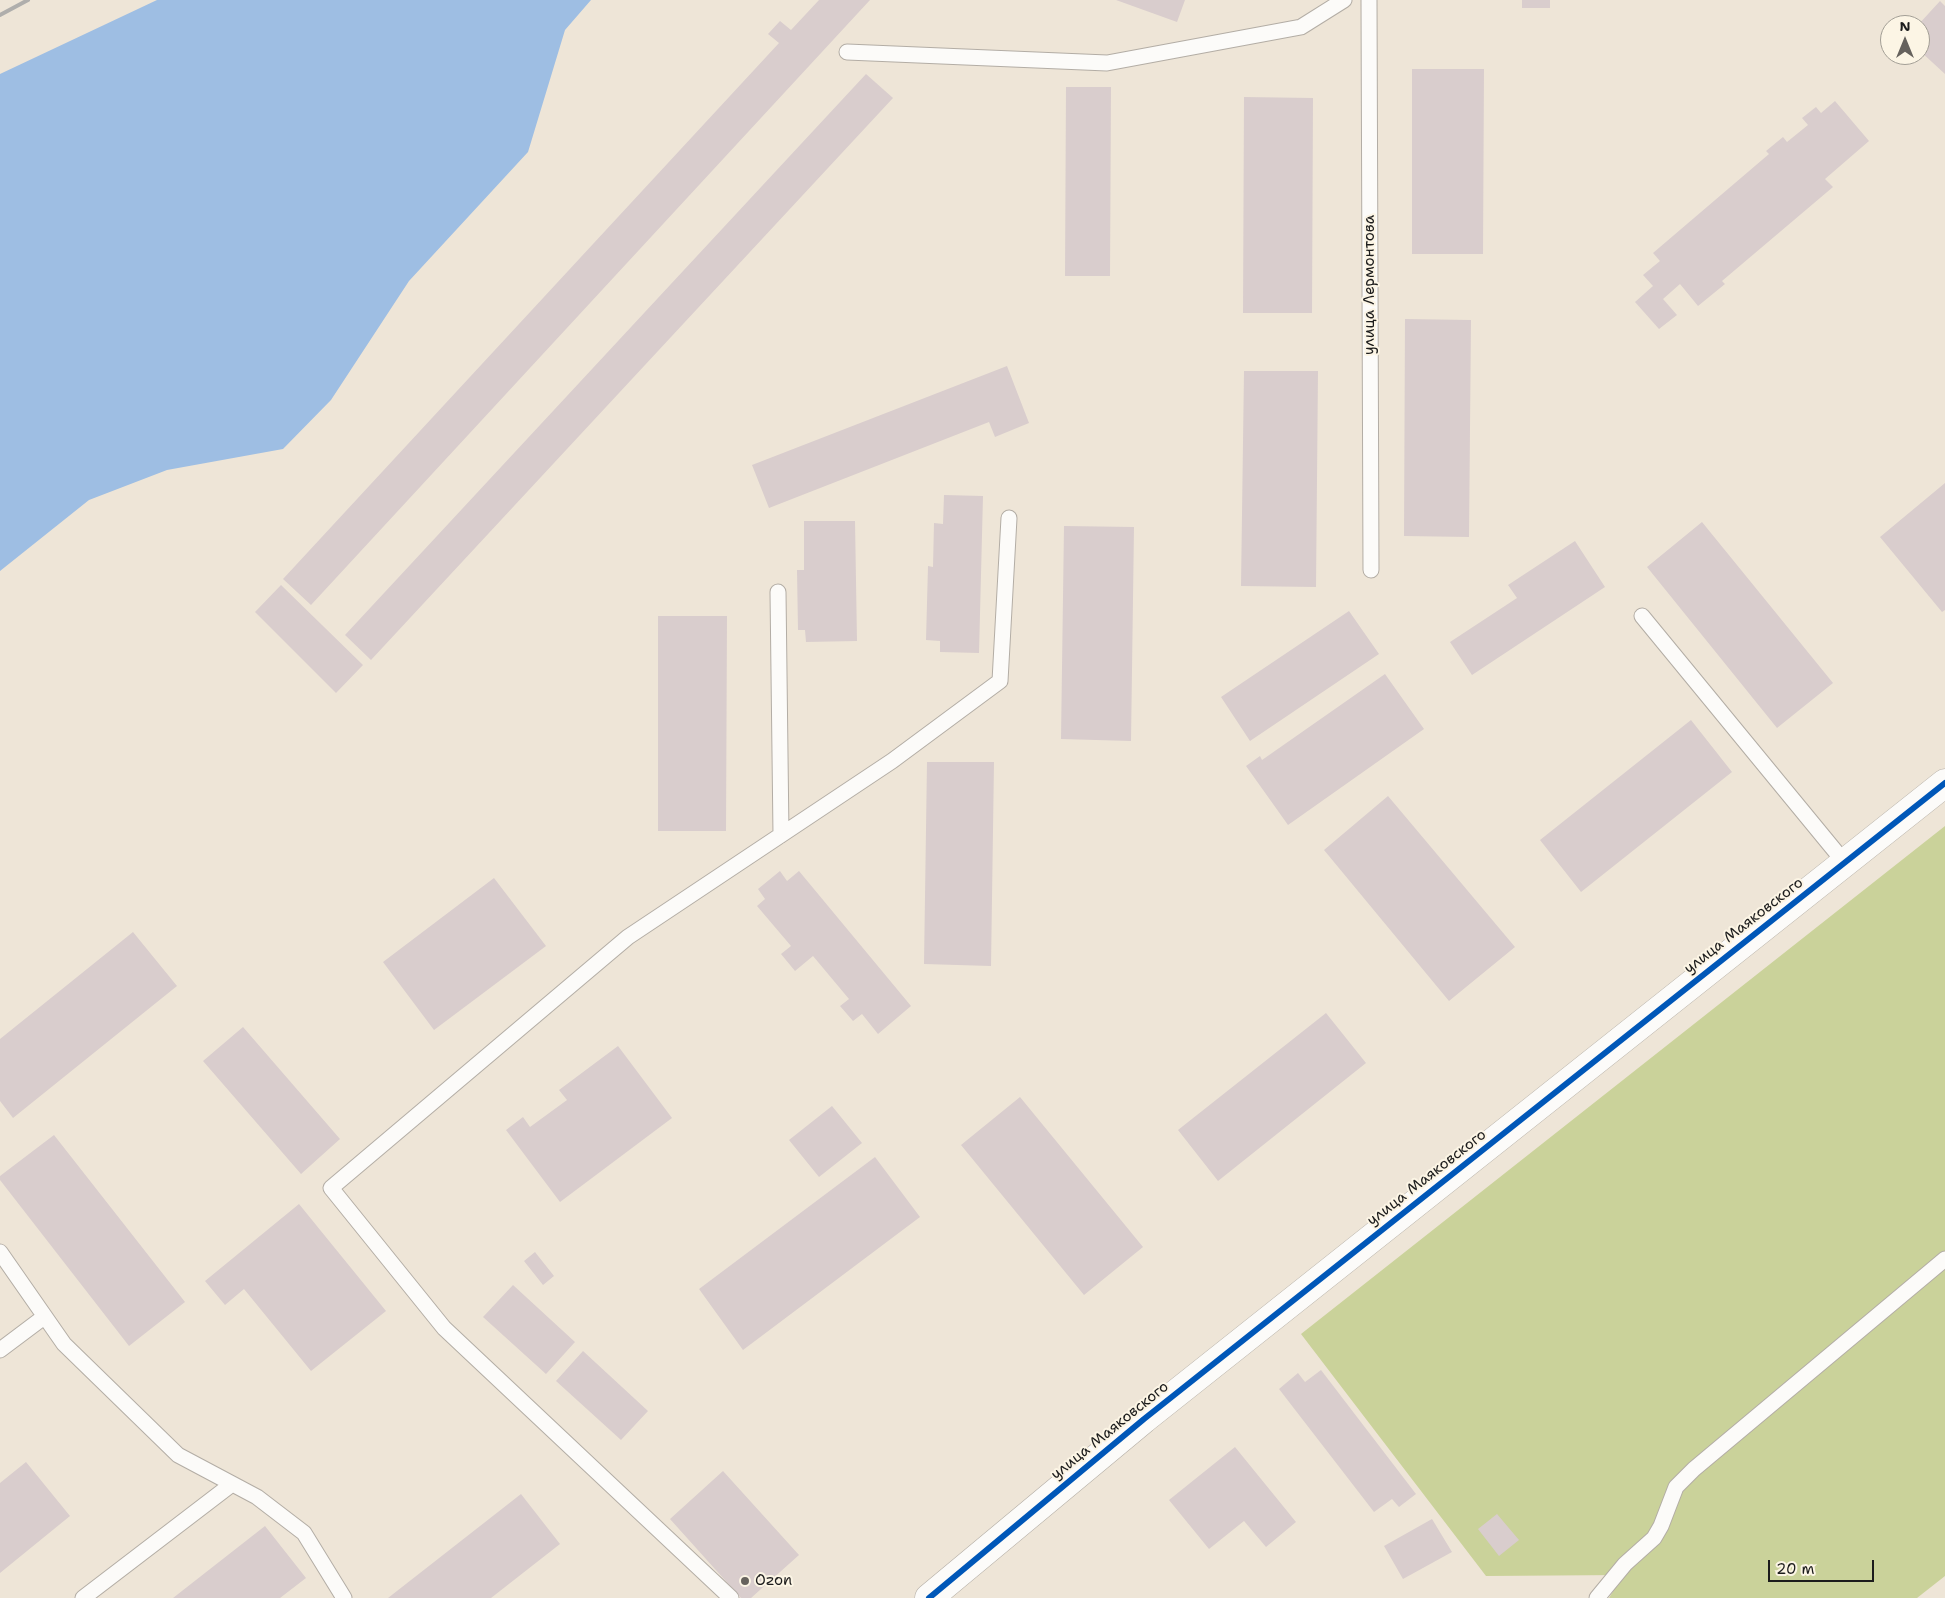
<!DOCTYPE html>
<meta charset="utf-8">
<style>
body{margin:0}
#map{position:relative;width:1945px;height:1598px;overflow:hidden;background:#eee5d7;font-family:"Shantell Sans",sans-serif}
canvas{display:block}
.north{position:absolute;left:1880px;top:15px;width:50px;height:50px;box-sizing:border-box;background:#fcf5e5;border:1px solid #a29e95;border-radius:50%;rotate:0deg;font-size:14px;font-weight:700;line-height:20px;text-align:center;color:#1c1c1c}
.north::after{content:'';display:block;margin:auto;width:18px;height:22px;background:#66625d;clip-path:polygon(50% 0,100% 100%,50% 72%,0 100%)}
.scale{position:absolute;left:1768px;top:1560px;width:106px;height:22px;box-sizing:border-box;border:2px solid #1c1c1c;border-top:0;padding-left:6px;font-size:15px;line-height:18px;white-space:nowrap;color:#1c1c1c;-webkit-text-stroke:4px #fcf5e5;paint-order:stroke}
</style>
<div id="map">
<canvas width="1945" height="1598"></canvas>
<div class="north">N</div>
<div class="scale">20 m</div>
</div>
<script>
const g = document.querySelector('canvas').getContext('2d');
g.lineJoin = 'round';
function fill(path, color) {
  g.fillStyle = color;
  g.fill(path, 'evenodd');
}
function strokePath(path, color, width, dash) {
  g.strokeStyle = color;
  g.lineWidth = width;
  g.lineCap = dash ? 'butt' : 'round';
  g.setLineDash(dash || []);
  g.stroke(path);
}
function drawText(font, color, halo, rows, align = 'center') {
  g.font = font + ' "Shantell Sans",sans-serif';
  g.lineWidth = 4;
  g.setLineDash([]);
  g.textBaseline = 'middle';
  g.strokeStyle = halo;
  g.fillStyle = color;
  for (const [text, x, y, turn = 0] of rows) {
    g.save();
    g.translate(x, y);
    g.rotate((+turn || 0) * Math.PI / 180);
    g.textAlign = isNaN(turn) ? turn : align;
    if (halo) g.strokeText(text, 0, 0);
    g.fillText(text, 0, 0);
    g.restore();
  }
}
fill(new Path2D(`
 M1945,826V1576L1917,1598H1609L1623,1575L1486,1576L1301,1334Z`), '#cad29a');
fill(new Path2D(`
 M157,0H591L565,30L528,152L409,281L331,400L283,449L167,470L89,500L0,571V74Z`), '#9ebee3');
fill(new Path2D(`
 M819,0H870L311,605L283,579L779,43L768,34L780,21L791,30Z
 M1116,0H1185L1177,22Z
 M1522,0H1550V8H1522Z
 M1940,1L1945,6V74L1920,51V25H1918Z
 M1412,69H1484L1483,254H1412Z
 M866,74L893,98L371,660L345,635Z
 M1066,87H1111L1110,276H1065Z
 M1244,97L1313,98L1312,313H1243Z
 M1835,101L1869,141L1825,179L1833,187L1722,281L1725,284L1698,306L1680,284L1663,299L1677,315L1659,329L1635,302L1653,286L1643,275L1660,261L1653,253L1769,154L1766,151L1783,137L1787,142L1808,125L1802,118L1816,107L1821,113Z
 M1405,319L1471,320L1469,537L1404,536Z
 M1007,366L1029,423L995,437L989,422L769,508L752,465Z
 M1244,371H1318L1316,587L1241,586Z
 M1945,483V610L1942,612L1880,537Z
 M944,495L983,496L979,653L940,652V641L926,640L928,566L933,567L934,523L943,524Z
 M804,521H855L857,641L806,642L805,630H798L797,570H804Z
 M1702,522L1833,683L1777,728L1647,567Z
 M1064,526L1134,527L1131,741L1061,739Z
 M1575,541L1605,587L1472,675L1450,642L1517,598L1508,585Z
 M281,585L363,665L336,693L255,612Z
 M1349,611L1379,654L1250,741L1221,697Z
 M658,616H727L726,831H658Z
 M1385,674L1424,729L1288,825L1246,766L1260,756L1262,760Z
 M1691,720L1732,772L1581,892L1540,840Z
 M927,762H994L991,966L924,964Z
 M1388,796L1515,947L1449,1001L1324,850Z
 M780,871L787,881L799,871L911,1006L878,1034L862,1014L853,1021L840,1006L849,999L813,956L795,971L781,954L791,946L757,906L765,899L758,889Z
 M494,878L546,946L434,1030L383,962Z
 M133,932L177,986L13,1118L0,1101V1039Z
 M1326,1013L1366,1063L1218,1181L1178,1130Z
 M243,1027L340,1139L301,1174L203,1061Z
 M618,1046L672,1118L560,1202L506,1130L523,1117L530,1127L567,1100L559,1090Z
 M1020,1097L1143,1247L1084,1295L961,1145Z
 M832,1106L862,1143L819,1177L789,1140Z
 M54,1135L185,1302L129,1346L0,1180V1176Z
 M875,1157L920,1217L743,1350L699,1289Z
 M299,1204L386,1311L311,1371L244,1289L225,1305L205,1281Z
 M535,1252L554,1276L543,1285L524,1261Z
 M513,1285L575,1342L546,1374L483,1317Z
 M583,1351L648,1411L621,1440L556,1381Z
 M1321,1370L1416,1494L1399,1507L1392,1499L1374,1512L1279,1389L1298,1373L1305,1382Z
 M1235,1447L1296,1522L1266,1547L1244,1521L1209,1549L1169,1500Z
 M26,1462L70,1516L0,1573V1483Z
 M723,1471L799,1555L751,1598H741L670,1519Z
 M521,1494L560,1544L491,1598H388Z
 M1497,1514L1519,1540L1499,1556L1478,1529Z
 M1432,1519L1452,1552L1403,1579L1384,1546Z
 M265,1526L306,1578L280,1598H173Z`), '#d9cdcd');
const service = new Path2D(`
 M1369,0L1371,570
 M847,52L1107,63L1301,27L1344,0
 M778,592L781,835
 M1642,616L1845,863
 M0,1252L64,1344L178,1455L257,1497L304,1533L344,1598
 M0,1350L44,1317
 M83,1598L232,1484
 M731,1598L444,1328L331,1188L628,937L892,761L1000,681L1009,518
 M1597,1598L1625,1564L1654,1538L1661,1526L1676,1487L1694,1469L1945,1259`);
const tertiary = new Path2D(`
 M929,1598L1144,1419L1945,783`);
strokePath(service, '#b3ada5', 17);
strokePath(tertiary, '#b3ada5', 29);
strokePath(service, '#fcfbf9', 15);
strokePath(tertiary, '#fcfbf9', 28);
strokePath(new Path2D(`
 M0,15L28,0`), '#afaeac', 4);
strokePath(new Path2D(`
 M929,1598L1144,1419L1945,783`), '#0057b8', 6);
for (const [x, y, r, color] of [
 [745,1581,5,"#66625d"]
]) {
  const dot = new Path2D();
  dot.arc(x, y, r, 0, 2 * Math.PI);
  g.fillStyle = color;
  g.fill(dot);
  strokePath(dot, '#fcf5e5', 2);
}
drawText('15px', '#1c1c1c', '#fcf5e5', [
 ["улица Лермонтова",1370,285,-90],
 ["улица Маяковского",1744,926,-38],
 ["улица Маяковского",1427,1178,-38],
 ["улица Маяковского",1110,1431,-39]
]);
drawText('15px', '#1c1c1c', '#fcf5e5', [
 ["Ozon",755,1581]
], 'left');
</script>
